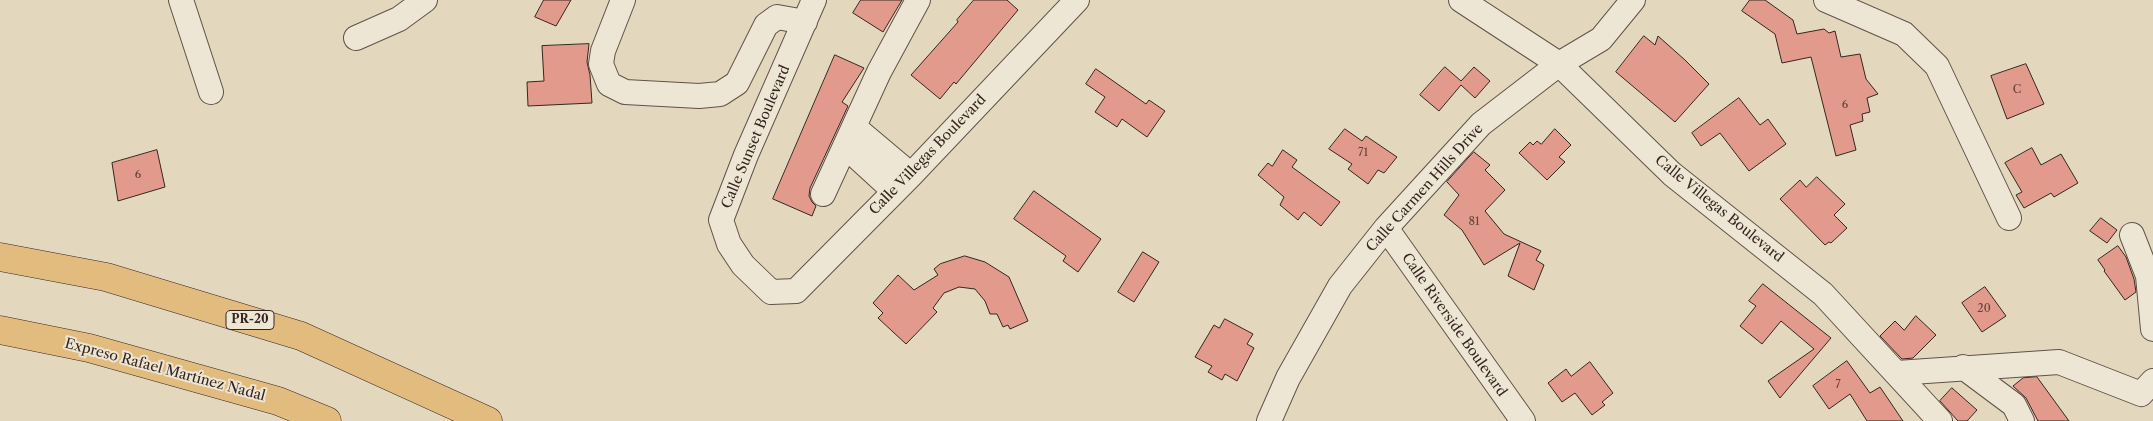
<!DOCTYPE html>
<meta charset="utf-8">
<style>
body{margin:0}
canvas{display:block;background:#e3d8be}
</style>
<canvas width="2153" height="421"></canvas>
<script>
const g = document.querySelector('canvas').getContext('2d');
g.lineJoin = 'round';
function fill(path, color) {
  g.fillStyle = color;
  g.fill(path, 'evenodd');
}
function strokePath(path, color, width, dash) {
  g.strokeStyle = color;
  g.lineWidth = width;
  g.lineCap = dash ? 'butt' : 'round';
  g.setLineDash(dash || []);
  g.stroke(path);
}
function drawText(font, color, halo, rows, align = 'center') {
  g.font = font + ' "Libre Caslon Text",serif';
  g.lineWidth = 4;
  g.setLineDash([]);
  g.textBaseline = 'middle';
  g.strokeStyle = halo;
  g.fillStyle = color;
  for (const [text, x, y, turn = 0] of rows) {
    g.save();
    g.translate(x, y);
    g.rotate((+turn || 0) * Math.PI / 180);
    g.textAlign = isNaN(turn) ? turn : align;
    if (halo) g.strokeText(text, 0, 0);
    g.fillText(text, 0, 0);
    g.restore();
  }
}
const building = new Path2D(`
 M544,0H571L556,26L535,17Z
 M861,0H902L883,32L853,13Z
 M974,0H1007L1018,10L956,84L954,82L940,99L911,75L958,22L957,20Z
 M1750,0H1765L1793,20L1797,34L1824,29L1829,33L1835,31L1841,57L1860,54L1866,79L1878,94L1867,98L1870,112L1862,114L1863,121L1850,125L1856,150L1836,156L1811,57L1782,63L1775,34L1742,11Z
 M1644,36L1655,45L1658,36L1685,60L1709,84L1675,122L1616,72Z
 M589,44L587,62L590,75L592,103L528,106L527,82L544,81L542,46Z
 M835,55L864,68L842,102L848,106L810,188L809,196L812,202L816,206L812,216L773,199Z
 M2026,64L2044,104L2007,119L1991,76Z
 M1445,67L1461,81L1474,67L1490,81L1475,98L1461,85L1439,111L1420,95Z
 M1096,69L1146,104L1149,100L1165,111L1147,137L1122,119L1117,127L1095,112L1105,97L1086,84Z
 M1739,98L1760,125L1768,119L1786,144L1749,171L1720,133L1701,146L1692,133Z
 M1345,129L1362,141L1366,136L1397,157L1384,173L1378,170L1368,184L1348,169L1352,164L1329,149Z
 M1555,129L1571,145L1559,157L1565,162L1547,180L1519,153L1530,142L1533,145L1537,141L1541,144Z
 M2032,148L2041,165L2061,154L2078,183L2054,197L2051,193L2024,208L2016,195L2022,192L2005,163Z
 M157,150L165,187L118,201L112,163Z
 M1283,150L1297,160L1292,167L1340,202L1321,226L1304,212L1298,220L1280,205L1284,197L1258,175L1268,163L1272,166Z
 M1474,152L1490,165L1485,170L1505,190L1485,211L1504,234L1541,251L1536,260L1544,265L1534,290L1508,276L1520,243L1484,265L1462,230L1444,215L1459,195L1447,182Z
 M1817,177L1845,204L1834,215L1847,228L1831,243L1829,242L1825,245L1780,199L1800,180L1806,187Z
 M1034,191L1101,239L1078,272L1063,261L1066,256L1014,219Z
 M2101,218L2117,230L2107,243L2090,231Z
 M2118,246L2126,257L2134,279L2136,292L2125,300L2104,271L2105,270L2098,260Z
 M1143,252L1159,262L1134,302L1118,292Z
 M965,256L985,262L1009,277L1028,321L1010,329L1008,325L1003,327L997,314H990L985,301L975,289L959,287L944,293L933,308L937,312L906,344L878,318L883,313L873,303L898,275L914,290L938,275L934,269L940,264Z
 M1763,284L1831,338L1780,398L1768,381L1814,349L1781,321L1762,344L1740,326L1756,306L1749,301Z
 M1985,287L2006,316L1982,332L1962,303Z
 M1916,316L1936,335L1913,358L1902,359L1880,336L1895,321L1904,330Z
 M1225,319L1253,334L1247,344L1254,348L1237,381L1225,374L1222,380L1208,372L1212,366L1195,357L1214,325L1219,328Z
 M1847,361L1870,393L1880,387L1903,421H1867L1850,394L1829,409L1813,386Z
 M1590,362L1613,393L1602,402L1605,405L1592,415L1575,393L1562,402L1548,383L1566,369L1571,376Z
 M2037,377L2069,421H2038L2026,398L2013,386L2023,378Z
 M1952,388L1977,410L1967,421H1958L1940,401Z`);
fill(building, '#e29a8c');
strokePath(building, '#36261f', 1);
const minor = new Path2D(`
 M181,0L211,92
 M623,0L603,51L601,64L609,84L625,92L699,96L720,94L737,83L766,25L777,17L805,22
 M814,0L746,155L721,220L729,244L743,265L771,292L796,291L911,175L1077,0
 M1461,0L1559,64L1672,174L1823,294L1940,421
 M1826,0L1904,34L1937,66L2009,218
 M356,38L399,19L425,0
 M854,127L911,175
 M845,146L894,191
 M823,194L879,72L918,0
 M1386,228L1523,421
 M2132,235L2148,276L2153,329
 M1963,367L2014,405L2022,421
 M1897,373L2059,362L2141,394L2153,381
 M1269,421L1288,378L1340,286L1386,228L1481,124L1559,64L1601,39L1633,0`);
const highway = new Path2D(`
 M0,257L106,277L301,336L488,421
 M0,330L89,348L278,401L327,421`);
strokePath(minor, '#615247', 26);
strokePath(highway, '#36261f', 29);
strokePath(minor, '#ede6d5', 24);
strokePath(highway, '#e2bc7f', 28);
drawText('11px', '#61433a', null, [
 ["C",2017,90],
 ["6",1845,105],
 ["71",1363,153],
 ["6",138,175],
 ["81",1474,222],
 ["20",1984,309],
 ["7",1838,385]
]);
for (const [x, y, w] of [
 [250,320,48]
]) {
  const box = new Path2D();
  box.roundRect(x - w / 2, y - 9.5, w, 19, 4);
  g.fillStyle = '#ede6d5';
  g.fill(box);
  strokePath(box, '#36261f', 1);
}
drawText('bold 12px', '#36261f', null, [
 ["PR-20",250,320]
]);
drawText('14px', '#36261f', '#ede6d5', [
 ["Calle Sunset Boulevard",756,137,-67],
 ["Calle Villegas Boulevard",928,155,-46],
 ["Calle Carmen Hills Drive",1425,188,-48],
 ["Calle Villegas Boulevard",1719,209,39],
 ["Calle Riverside Boulevard",1454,325,55],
 ["Expreso Rafael Martínez Nadal",165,370,15]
]);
</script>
